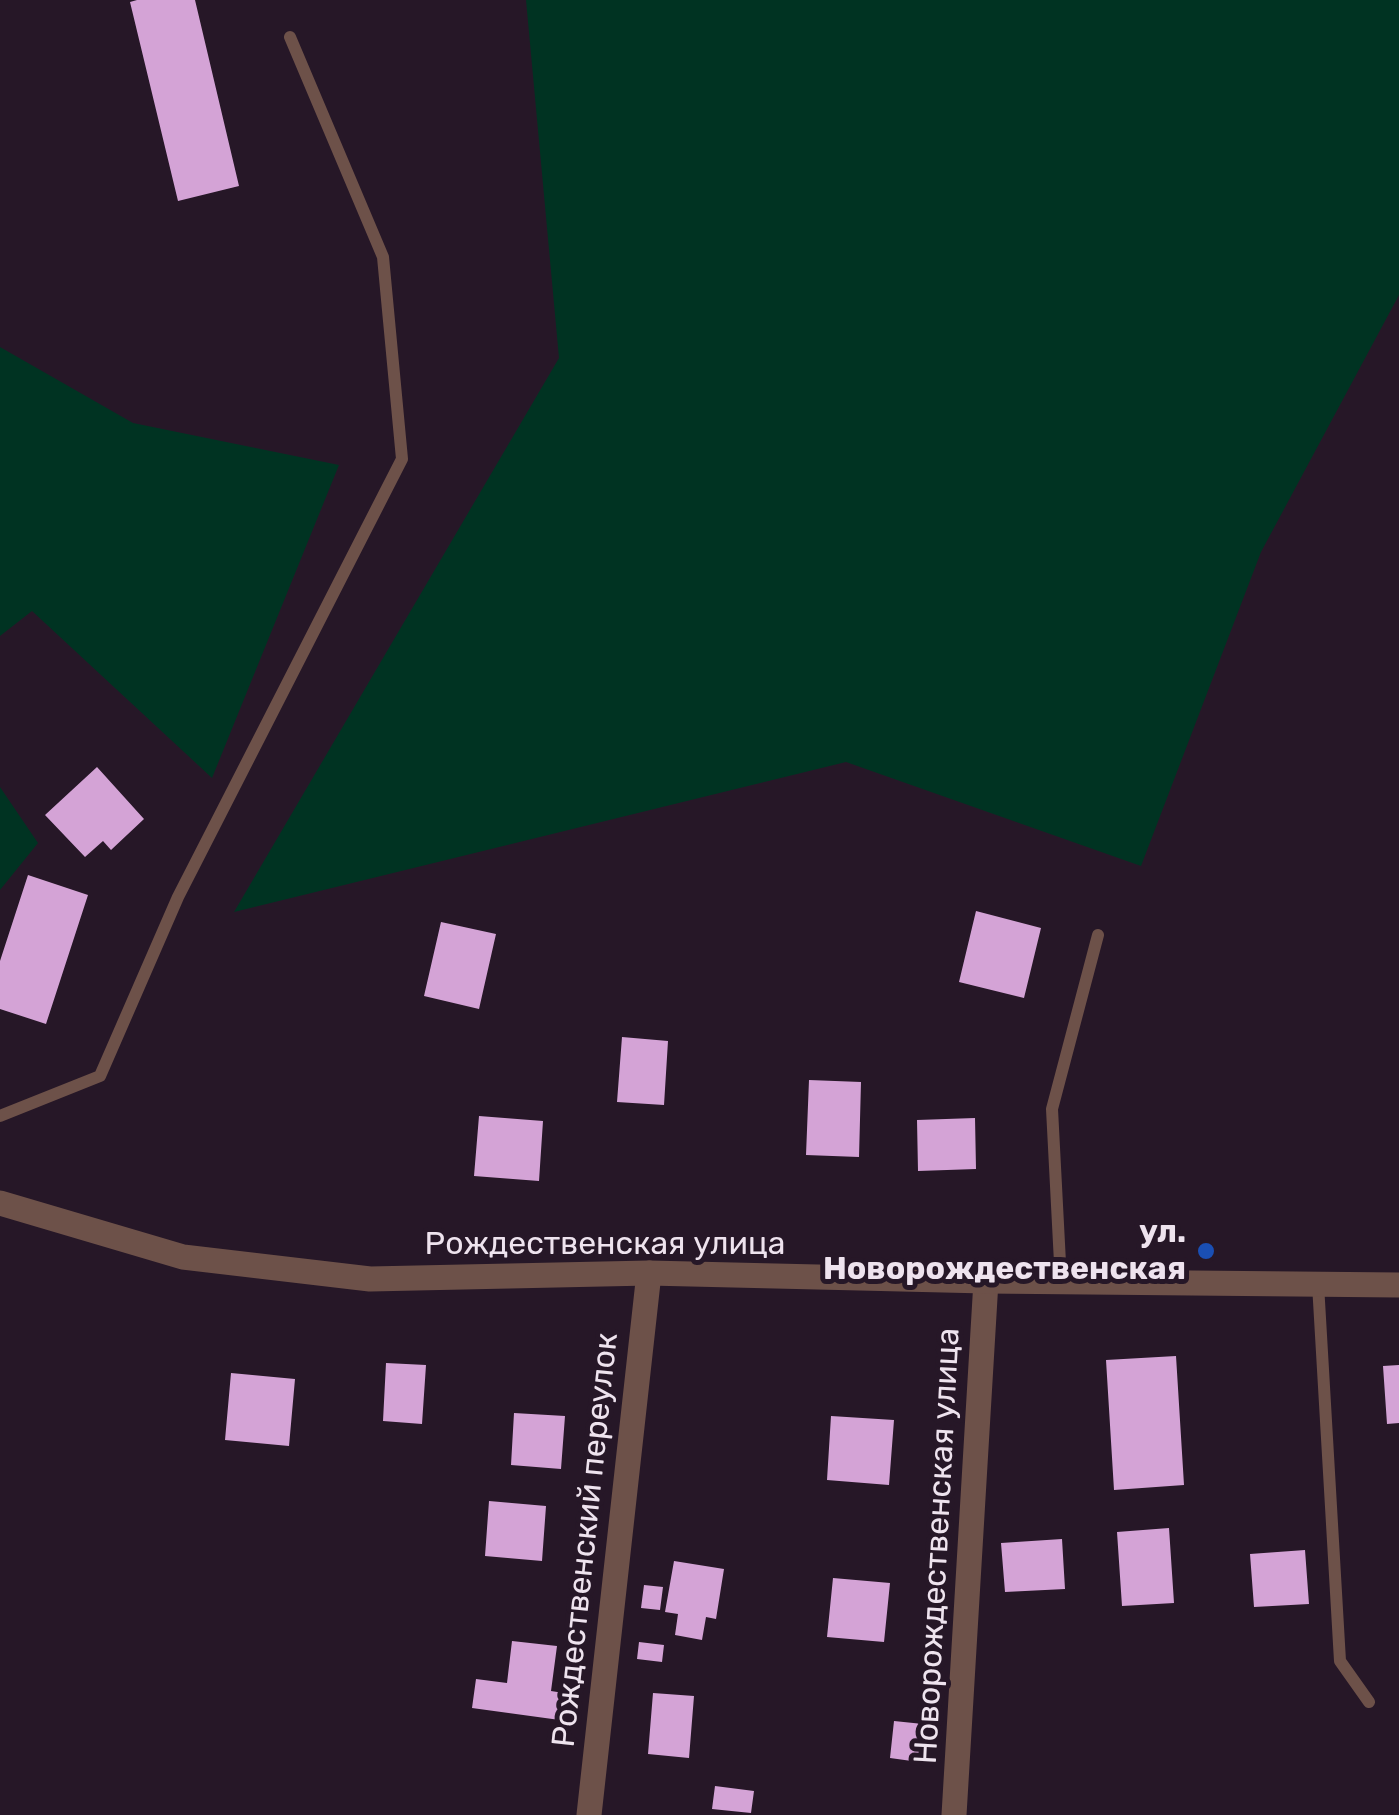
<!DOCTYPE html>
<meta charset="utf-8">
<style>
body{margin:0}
canvas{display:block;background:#261727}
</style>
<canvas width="1399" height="1815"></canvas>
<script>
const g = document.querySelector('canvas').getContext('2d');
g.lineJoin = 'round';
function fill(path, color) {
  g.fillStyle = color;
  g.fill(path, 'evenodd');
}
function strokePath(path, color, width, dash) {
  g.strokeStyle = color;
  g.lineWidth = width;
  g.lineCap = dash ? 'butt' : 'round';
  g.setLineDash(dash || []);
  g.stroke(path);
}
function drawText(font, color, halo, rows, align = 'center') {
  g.font = font + ' Rubik,sans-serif';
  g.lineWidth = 10;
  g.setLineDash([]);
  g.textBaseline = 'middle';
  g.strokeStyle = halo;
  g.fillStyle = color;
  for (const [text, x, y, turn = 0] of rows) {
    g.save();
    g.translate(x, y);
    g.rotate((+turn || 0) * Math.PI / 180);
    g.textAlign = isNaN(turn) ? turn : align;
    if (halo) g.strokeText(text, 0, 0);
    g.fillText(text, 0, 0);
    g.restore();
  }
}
fill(new Path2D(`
 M526,0H1399V295L1261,552L1141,866L846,762L234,912L559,358Z
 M0,347L133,423L339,465L212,778L32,611L0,636Z
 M0,787L38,843L0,890Z`), '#032');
fill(new Path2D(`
 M137,0H195L239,186L178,201L130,2Z
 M97,767L144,819L111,850L103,841L85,857L45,815Z
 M28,875L88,895L46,1024L0,1009V961Z
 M976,911L1041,928L1024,998L959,982Z
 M441,922L496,934L479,1009L424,996Z
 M622,1037L668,1041L664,1105L617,1102Z
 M809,1080L861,1082L859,1157L806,1155Z
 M479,1116L543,1121L539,1181L474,1176Z
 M975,1118L976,1169L918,1171L917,1120Z
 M1176,1356L1184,1485L1114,1490L1106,1360Z
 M386,1363L426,1365L422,1424L383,1421Z
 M1399,1365V1423L1387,1424L1383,1366Z
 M231,1373L295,1379L289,1446L225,1440Z
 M514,1413L565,1416L561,1469L511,1465Z
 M831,1416L894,1420L889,1485L827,1480Z
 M489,1501L546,1506L542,1561L485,1556Z
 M1169,1528L1174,1603L1122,1606L1117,1532Z
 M1062,1539L1065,1589L1005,1592L1001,1543Z
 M1305,1550L1309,1604L1254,1607L1250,1554Z
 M674,1561L724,1569L716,1619L706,1617L702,1640L675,1635L678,1614L665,1612Z
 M833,1578L890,1583L884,1642L827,1637Z
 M644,1585L663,1587L660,1610L641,1608Z
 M512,1641L557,1646L551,1691L570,1694L567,1721L472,1708L476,1679L507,1683Z
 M639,1642L664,1645L662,1662L637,1659Z
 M653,1693L694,1696L689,1758L648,1754Z
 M894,1721L923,1724L919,1762L890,1758Z
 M715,1786L754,1791L751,1813L712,1809Z`), '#d4a3d6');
strokePath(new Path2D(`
 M0,1116L100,1076L178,897L402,459L383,257L290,37
 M1061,1282L1052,1109L1098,935
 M1318,1284L1340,1661L1369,1702`), '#6d5149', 12);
strokePath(new Path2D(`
 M589,1815L649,1273
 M954,1815L986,1281`), '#6d5149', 25);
strokePath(new Path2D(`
 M0,1203L183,1257L370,1279L649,1273L986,1281L1399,1285`), '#6d5149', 25);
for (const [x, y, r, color] of [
 [1206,1251,10,"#1a4fb4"]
]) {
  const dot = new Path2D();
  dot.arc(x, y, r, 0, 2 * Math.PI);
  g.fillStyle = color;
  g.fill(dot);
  strokePath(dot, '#261727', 4);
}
drawText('bold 32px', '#eee3ee', '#261727', [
 ["ул.",1186,1233],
 ["Новорождественская",1186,1270]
], 'right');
drawText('32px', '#eee3ee', '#261727', [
 ["Рождественская улица",605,1245],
 ["Рождественский переулок",586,1540,-84],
 ["Новорождественская улица",938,1546,-87]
]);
</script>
